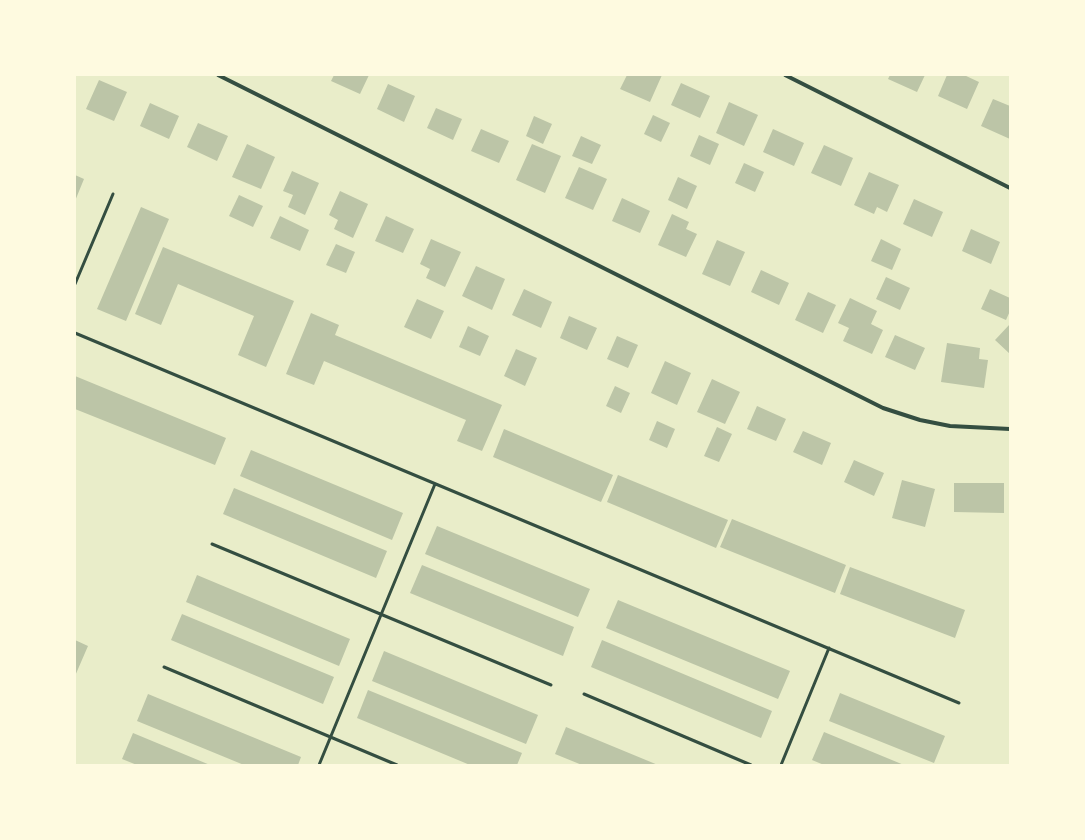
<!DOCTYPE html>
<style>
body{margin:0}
#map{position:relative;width:1085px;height:840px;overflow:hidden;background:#e9edc9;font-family:"Fira Sans Condensed",sans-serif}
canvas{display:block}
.frame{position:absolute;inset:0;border:76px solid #fefae0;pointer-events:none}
</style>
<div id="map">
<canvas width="1085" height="840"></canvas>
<div class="frame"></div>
</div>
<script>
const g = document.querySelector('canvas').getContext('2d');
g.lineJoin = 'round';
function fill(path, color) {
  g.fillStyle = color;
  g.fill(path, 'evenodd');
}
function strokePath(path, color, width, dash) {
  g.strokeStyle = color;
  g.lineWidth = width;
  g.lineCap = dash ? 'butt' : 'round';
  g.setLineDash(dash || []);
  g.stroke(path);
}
fill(new Path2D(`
 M334,75H369L360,94L331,81Z
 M627,75H662L650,102L620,89Z
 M890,75H925L917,92L888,79Z
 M947,75H964L979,82L967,109L938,96Z
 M99,80L127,92L114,121L86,109Z
 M681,83L710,96L700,118L671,105Z
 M388,84L415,96L404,122L377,109Z
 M993,99L1010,106V139L981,126Z
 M729,102L758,115L744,146L716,133Z
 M150,103L179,116L169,139L140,126Z
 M436,108L462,119L453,140L427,128Z
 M653,115L670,123L661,142L644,134Z
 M534,116L552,124L543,144L526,136Z
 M198,123L228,136L217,161L187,147Z
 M481,129L509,141L499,163L471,151Z
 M773,129L804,143L794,166L763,152Z
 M699,135L719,144L710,165L690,156Z
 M581,136L601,145L592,164L572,156Z
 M247,144L275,157L261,189L232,177Z
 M532,144L561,156L545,193L516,180Z
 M824,145L853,158L841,186L811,173Z
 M744,163L764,172L755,192L735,183Z
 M579,167L607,179L593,210L565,198Z
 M292,171L319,183L305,215L288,207L293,195L283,191Z
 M869,172L899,185L887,212L877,207L874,214L854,205Z
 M75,175L84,179L75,201Z
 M678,177L697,186L687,209L668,200Z
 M340,191L368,204L353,238L334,229L338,220L329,215Z
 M239,195L263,206L253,227L229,216Z
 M622,198L650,211L640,233L612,221Z
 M914,199L943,212L932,237L903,224Z
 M141,207L169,219L126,321L97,309Z
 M672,214L689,222L686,229L697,234L686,257L658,245Z
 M280,216L309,230L300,251L270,238Z
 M386,216L414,229L403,253L375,241Z
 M971,229L1000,242L991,264L962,251Z
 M431,239L461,252L445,287L426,278L430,269L420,264Z
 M881,239L901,249L892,270L871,261Z
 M717,240L745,252L730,286L702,274Z
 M336,244L355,252L346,273L326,265Z
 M163,247L294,301L266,367L238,355L254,316L178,284L161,325L135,314Z
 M476,266L505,279L492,310L462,296Z
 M761,270L789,283L779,305L751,292Z
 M886,277L910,288L900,310L876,299Z
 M524,289L552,302L541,328L512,315Z
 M990,289L1010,298V311L1006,320L981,309Z
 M808,292L836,305L823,333L795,320Z
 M850,298L877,311L871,324L883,330L872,354L843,341L849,328L838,323Z
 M417,299L444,311L431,339L404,327Z
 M311,313L339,325L335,335L502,405L482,451L457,441L466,420L324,361L314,385L286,374Z
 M569,316L597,328L587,350L560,338Z
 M1010,324V354L995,340Z
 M468,326L489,336L480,356L459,347Z
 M895,335L925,348L915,370L885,357Z
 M617,336L638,345L628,368L607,359Z
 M947,343L980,348L979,359L988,360L984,388L941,382Z
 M516,349L537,358L525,386L504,376Z
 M665,361L691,373L677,405L651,393Z
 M75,376L226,438L215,465L75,409Z
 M712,379L740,392L725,424L697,412Z
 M615,386L630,393L621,413L606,406Z
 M757,406L786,419L776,441L747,429Z
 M657,421L675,429L667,448L649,440Z
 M717,427L732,434L719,462L704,456Z
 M504,429L613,475L601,502L493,457Z
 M803,431L831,443L822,465L793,452Z
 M251,450L403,513L392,540L240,476Z
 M854,460L884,473L874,496L844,482Z
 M618,475L728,520L716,548L607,502Z
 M902,480L935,489L925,527L892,518Z
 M954,483H1004V513L954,512Z
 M234,488L387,551L376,578L223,514Z
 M732,519L846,565L835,593L720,547Z
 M437,526L590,589L578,617L425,554Z
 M422,565L574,627L563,656L410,593Z
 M850,567L965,610L955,638L840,594Z
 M197,575L350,639L339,666L186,602Z
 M618,600L790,671L778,699L606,628Z
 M182,614L334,677L323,704L171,640Z
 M75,640L88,646L75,676Z
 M602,640L772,711L761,738L591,667Z
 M384,651L538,715L526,744L372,681Z
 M368,690L522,753L517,765H470L357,718Z
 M840,693L945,736L934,763L829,721Z
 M148,694L301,757L298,765H244L137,721Z
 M566,727L658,765H582L555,754Z
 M824,732L904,765H824L812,760Z
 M133,733L210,765H137L122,759Z`), '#bcc5a7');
strokePath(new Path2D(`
 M75,284L113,194
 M75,333L959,703
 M212,544L551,685
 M164,667L397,765
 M584,694L751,765
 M319,765L435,484
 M781,765L829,648`), '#344e41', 3);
strokePath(new Path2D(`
 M218,75L883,408L920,420L950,426L1010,429
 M785,75L1010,188`), '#344e41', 4);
</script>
